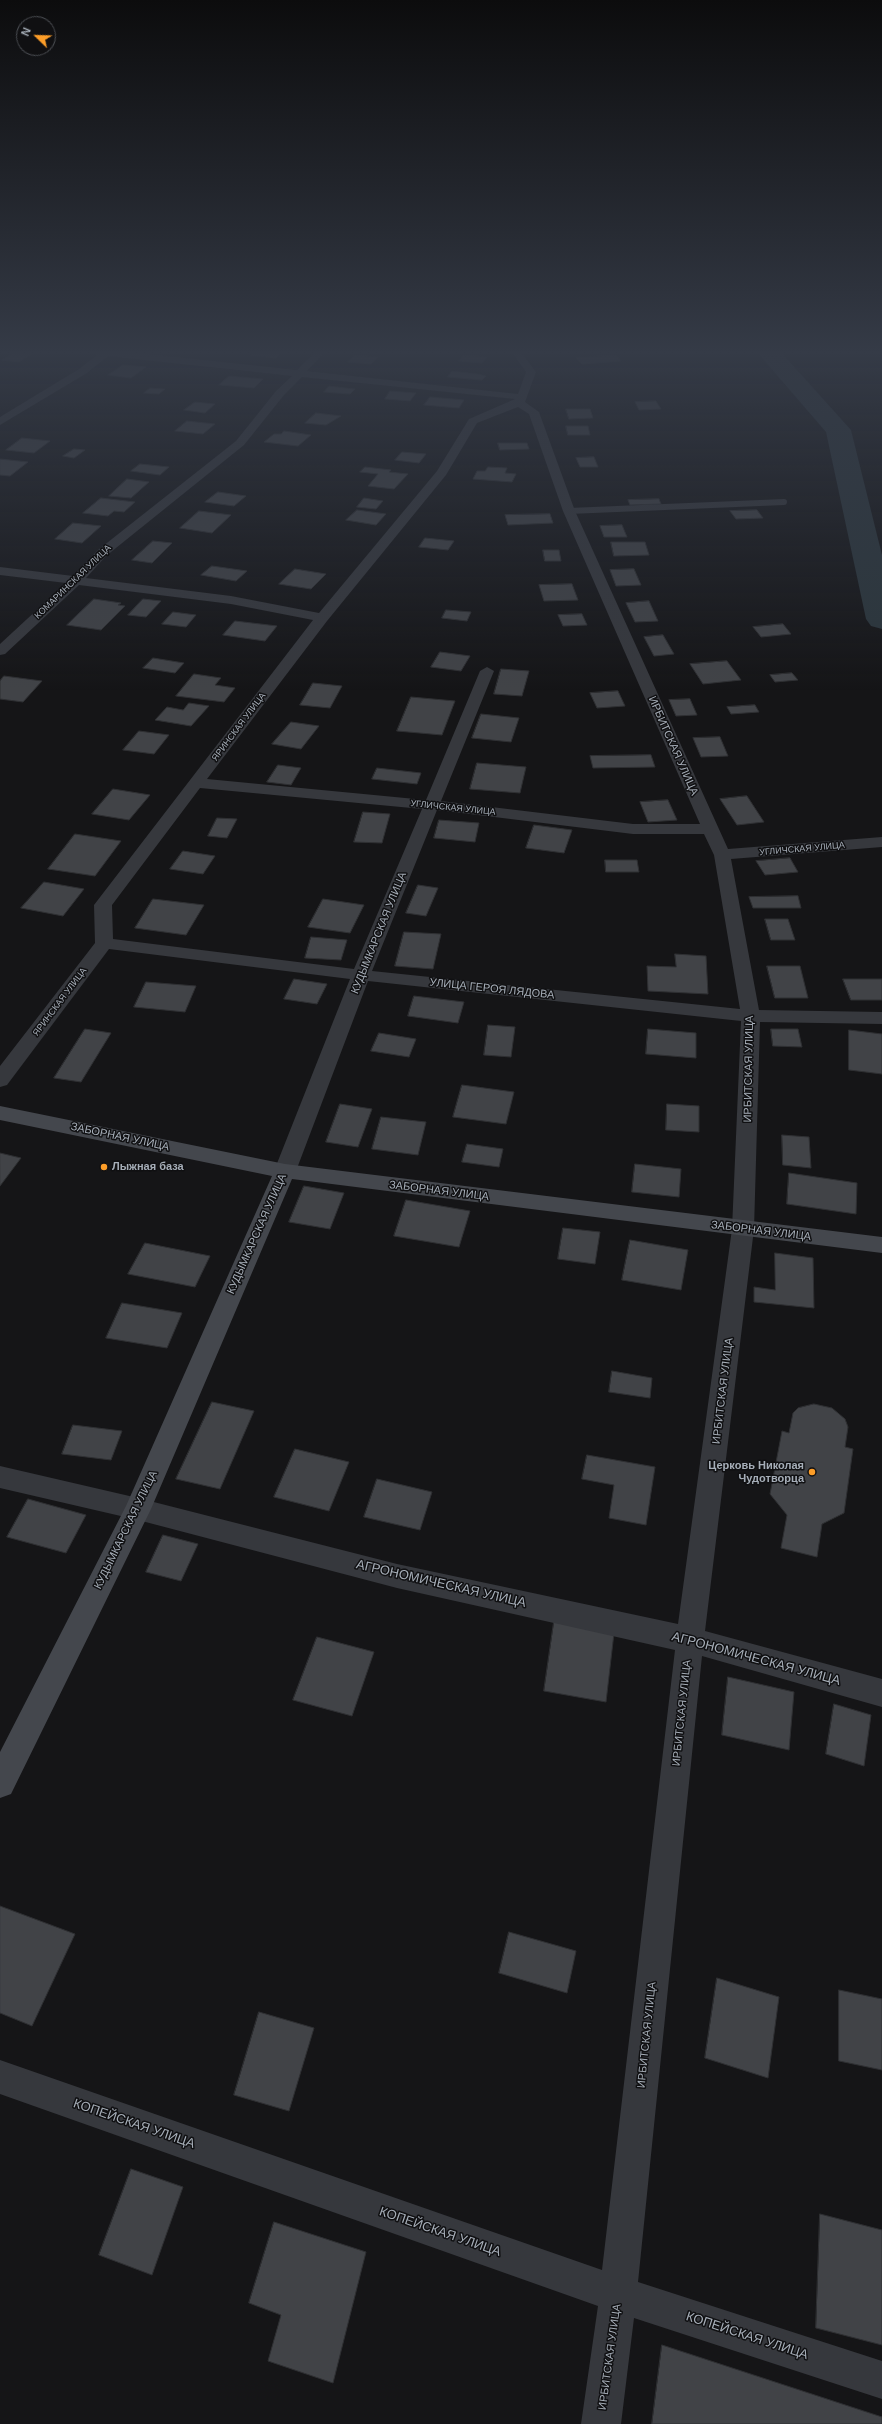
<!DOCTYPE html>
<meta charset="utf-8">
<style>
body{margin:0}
#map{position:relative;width:882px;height:2424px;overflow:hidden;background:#151517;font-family:Helvetica,sans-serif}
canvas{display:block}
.north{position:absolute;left:16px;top:16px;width:40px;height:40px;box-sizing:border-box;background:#101012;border:1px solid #4c4f54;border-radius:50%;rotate:293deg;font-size:11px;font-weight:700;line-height:16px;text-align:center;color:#a6aeb8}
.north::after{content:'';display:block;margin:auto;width:14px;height:18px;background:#fc9d28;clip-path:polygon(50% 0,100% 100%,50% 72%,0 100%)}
</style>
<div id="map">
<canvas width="882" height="2424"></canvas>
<div class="north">N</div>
</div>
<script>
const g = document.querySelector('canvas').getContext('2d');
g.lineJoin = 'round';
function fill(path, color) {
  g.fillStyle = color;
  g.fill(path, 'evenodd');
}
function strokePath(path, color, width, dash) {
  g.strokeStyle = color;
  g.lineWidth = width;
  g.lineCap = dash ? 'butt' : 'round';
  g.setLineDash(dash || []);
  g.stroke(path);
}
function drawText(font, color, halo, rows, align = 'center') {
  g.font = font + ' Helvetica,sans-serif';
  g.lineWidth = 3;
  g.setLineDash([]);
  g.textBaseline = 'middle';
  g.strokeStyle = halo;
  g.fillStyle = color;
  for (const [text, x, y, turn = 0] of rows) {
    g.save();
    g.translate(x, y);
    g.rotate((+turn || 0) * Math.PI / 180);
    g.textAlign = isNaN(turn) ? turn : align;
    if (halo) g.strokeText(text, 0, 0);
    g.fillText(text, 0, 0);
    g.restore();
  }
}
fill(new Path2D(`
 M756,351H780L851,430L882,555V629L871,626L866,619L826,432Z`), '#2b363c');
const building = new Path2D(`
 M256,351H283L276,358L251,355Z
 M15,352L31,354L19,362L2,360Z
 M355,355L378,357L371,364L348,362Z
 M464,355L487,357L482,363L459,361Z
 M616,355L621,361L582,364L576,358Z
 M123,365L146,367L131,378L108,375Z
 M452,371L478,374L486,376L482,380L448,377Z
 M229,376L263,379L254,388L219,385Z
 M329,386L355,389L350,394L324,392Z
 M150,388L165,389L159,394L144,393Z
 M390,391L416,393L410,401L385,399Z
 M430,397L464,400L459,408L424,405Z
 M656,401L661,409L639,410L635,402Z
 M195,402L215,404L205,413L184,410Z
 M566,409H590L593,418L569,419Z
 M316,413L341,416L326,425L305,423Z
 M187,421L215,424L203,434L175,431Z
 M566,426H588L590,435H568Z
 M284,431L311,435L298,446L264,442L274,434H281Z
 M22,438L50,441L34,453L6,450Z
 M498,443H527L529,449L500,450Z
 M74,449L85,450L74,458L63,456Z
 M402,452L426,454L419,463L395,460Z
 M594,457L598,467H580L576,458Z
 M0,459L28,462L10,476L0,475Z
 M140,464L169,467L160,475L131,471Z
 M365,467L391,470L389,472L408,474L394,489L368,486L378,474L360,472Z
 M488,467L507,468L505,473L516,474L512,482L473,479L477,471H485Z
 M127,479L149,482L131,498L109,496Z
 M218,492L246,496L234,506L205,502Z
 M101,498L135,502L124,512L114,511L108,516L83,513Z
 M364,498L383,501L376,509L357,507Z
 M659,499L661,504L630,505L628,500Z
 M357,510L386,514L376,525L346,520Z
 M757,510L763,518L736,519L730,511Z
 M199,511L231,515L212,533L180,528Z
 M550,514L553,523L508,525L505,515Z
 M73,523L101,526L82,543L55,539Z
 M622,525L627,537H604L600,526Z
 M425,538L454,541L448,550L419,547Z
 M153,541L172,543L152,563L132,560Z
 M611,542H645L649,555L614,556Z
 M543,550H559L561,561H545Z
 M212,566L247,571L236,581L201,575Z
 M295,569L326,574L311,589L279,584Z
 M634,569L641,585L616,586L610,570Z
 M572,584L578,600L544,601L539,585Z
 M94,599L121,603L118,605L125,606L101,630L67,625Z
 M143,599L161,601L146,617L128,615Z
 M649,601L658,621L635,622L626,603Z
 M446,610L471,612L467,621L442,618Z
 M173,612L196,615L186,627L162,624Z
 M582,614L587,625L563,626L558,615Z
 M235,621L277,626L265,641L223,635Z
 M783,624L791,634L761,637L753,627Z
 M663,635L674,654L654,656L644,637Z
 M440,652L470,656L461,671L431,667Z
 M153,658L184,663L175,673L143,668Z
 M727,661L741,680L703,684L690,664Z
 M501,669L529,671L522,696L494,694Z
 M792,673L798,680L775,682L770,675Z
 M194,674L221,678L215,685L235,688L224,702L176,696Z
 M4,676L42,681L23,702L0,699V681Z
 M313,683L342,686L330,708L300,705Z
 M618,691L625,706L597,708L590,693Z
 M411,697L455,701L442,735L397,731Z
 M690,699L697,715L676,716L669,700Z
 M189,703L209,706L191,726L155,720L167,707L183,710Z
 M755,705L759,712L731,714L727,707Z
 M481,714L519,718L511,742L472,738Z
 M291,722L319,726L301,749L272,744Z
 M139,731L169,735L154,754L123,750Z
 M720,737L728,756L701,757L693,738Z
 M651,755L655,767L593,768L590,756Z
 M477,763L526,767L520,793L470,789Z
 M278,765L301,768L291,785L267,782Z
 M377,768L421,773L417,784L372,779Z
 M113,789L150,795L129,820L92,814Z
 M747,796L764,822L737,825L720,799Z
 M668,800L677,820L648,822L640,802Z
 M363,812L390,814L382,843L354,842Z
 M217,818L237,819L227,838L208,836Z
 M439,820L479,823L475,842L434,838Z
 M534,825L572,830L564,853L526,848Z
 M75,834L121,841L95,876L48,869Z
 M183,851L215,856L203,874L170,869Z
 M790,858L798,872L765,875L756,861Z
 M605,860H637L639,872H606Z
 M44,882L84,889L63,916L21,908Z
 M418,885L438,888L426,916L406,913Z
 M798,896L801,908H753L749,897Z
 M153,899L204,905L186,935L135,928Z
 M323,899L364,905L350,933L308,927Z
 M765,919H788L795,940H771Z
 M404,932L441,934L433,969L395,966Z
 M311,937L347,940L341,960L305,958Z
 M675,954L706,956L708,994L648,991L647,966L676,967Z
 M767,966H800L808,998H775Z
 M294,979L327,984L317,1004L284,999Z
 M843,979H882V1000H851Z
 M146,982L196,986L185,1012L134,1007Z
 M414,996L464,1002L458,1023L408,1016Z
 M488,1025L515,1027L511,1057L484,1055Z
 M85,1029L111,1033L81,1082L54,1078Z
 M648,1029L696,1033V1058L646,1054Z
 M771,1029H798L802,1047L773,1046Z
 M849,1030L882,1034V1074L849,1070Z
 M379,1033L416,1039L409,1057L371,1051Z
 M462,1085L514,1092L506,1124L453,1117Z
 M340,1104L372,1109L358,1147L326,1142Z
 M667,1104L699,1106V1132L666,1130Z
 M381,1117L426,1122L418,1155L372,1149Z
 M782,1135L809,1137L811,1168L783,1165Z
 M467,1144L503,1149L499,1167L462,1162Z
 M0,1153L21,1158L0,1186Z
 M635,1164L681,1169L679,1197L632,1192Z
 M789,1173L857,1183L856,1214L787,1204Z
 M304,1186L344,1193L330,1229L289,1222Z
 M406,1200L470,1211L459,1247L394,1236Z
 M563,1228L600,1232L595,1264L558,1259Z
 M630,1240L688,1250L681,1290L622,1280Z
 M145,1243L210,1256L195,1287L128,1274Z
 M775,1253L813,1258L814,1308L754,1302V1287L775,1290Z
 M122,1303L182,1313L167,1348L106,1338Z
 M612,1371L652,1378L650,1398L609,1392Z
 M212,1402L254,1411L220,1489L176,1479Z
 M814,1404L832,1408L845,1419L848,1427L845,1447L853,1449L844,1513L822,1524L817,1557L781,1548L787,1515L770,1494L782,1431L789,1433L793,1413L798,1408Z
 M73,1425L122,1431L111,1460L62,1454Z
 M295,1449L349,1462L329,1511L274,1497Z
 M587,1455L655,1467L646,1525L609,1518L614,1485L582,1479Z
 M377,1479L432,1492L420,1530L364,1517Z
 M28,1499L86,1515L66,1553L7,1537Z
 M163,1535L198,1544L181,1581L146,1572Z
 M554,1622L614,1633L606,1702L544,1691Z
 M317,1637L374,1652L352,1716L293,1700Z
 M728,1677L794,1692L789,1750L722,1735Z
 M834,1704L871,1715L864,1766L826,1754Z
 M0,1906L75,1934L32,2026L0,2013Z
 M509,1932L576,1951L567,1993L499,1973Z
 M717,1978L779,1997L768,2078L705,2058Z
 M839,1990L882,1999V2070L839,2061Z
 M259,2012L314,2028L289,2111L234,2095Z
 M131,2169L183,2187L152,2275L99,2255Z
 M820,2214L882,2230V2345L816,2328Z
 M274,2222L366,2252L333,2383L268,2361L281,2315L249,2303Z
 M662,2345L882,2417V2424H652Z`);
fill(building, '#414347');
strokePath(building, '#2f3033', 1);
strokePath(new Path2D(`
 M569,511L784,502`), '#36383d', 6);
fill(new Path2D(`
 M84,351H120L297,370L316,351H326L307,371L518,394L526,372L511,351H520L536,372L525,402L539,412L575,511L728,849L882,837V847L731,859L759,1010L882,1012V1024L760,1022L754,1229L705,1631L882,1679V1707L702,1656L638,2282L882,2361V2399L634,2318L621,2424H581L598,2306L0,2094V2060L602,2270L675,1650L397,1588L138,1520L0,1488V1466L138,1498L397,1564L678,1624L732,1229L741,1021L368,981L296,1171L293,1176L285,1178L277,1176L274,1171L350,979L109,949L7,1085L0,1087V1066L95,943L94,905L313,620L231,604L79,585L5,654L0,655V644L66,583L0,575V567L73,576L98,550L236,441L276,391L292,376L108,356L87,373L0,425V417L79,369L97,355ZM302,377L515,399L469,419L437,471L319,613L231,596L86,578L106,556L244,445L284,395ZM518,407L529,414L563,511L700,824H633L441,801L494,671L487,667L480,671L426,800L207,779L327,621L446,475L477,423ZM200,788L422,809L354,969L113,939L112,905ZM437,810L633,834H704L714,855L740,1009L372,971Z`), '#36383d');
fill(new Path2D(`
 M0,1106L285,1164L882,1237V1253L292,1179L151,1509L11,1794L0,1798V1752L126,1506L272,1176L0,1120Z`), '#44474d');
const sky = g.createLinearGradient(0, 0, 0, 691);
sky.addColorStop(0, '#0c0c0d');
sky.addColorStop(0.51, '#353b47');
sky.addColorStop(1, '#353b4700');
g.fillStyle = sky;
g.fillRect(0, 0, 882, 691);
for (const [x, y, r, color] of [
 [104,1167,4,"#fc9d28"],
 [812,1472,4,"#fc9d28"]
]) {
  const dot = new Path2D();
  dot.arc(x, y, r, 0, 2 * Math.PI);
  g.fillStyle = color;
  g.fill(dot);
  strokePath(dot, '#101012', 1.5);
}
drawText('9px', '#a6aeb8', '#101012', [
 ["КОМАРИНСКАЯ УЛИЦА",73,582,-44],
 ["ЯРИНСКАЯ УЛИЦА",239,727,-53],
 ["УГЛИЧСКАЯ УЛИЦА",453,808,6],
 ["УГЛИЧСКАЯ УЛИЦА",802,849,-5],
 ["ЯРИНСКАЯ УЛИЦА",60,1002,-53]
]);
drawText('11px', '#a6aeb8', '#101012', [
 ["ИРБИТСКАЯ УЛИЦА",673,746,66],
 ["КУДЫМКАРСКАЯ УЛИЦА",379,933,-68],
 ["УЛИЦА ГЕРОЯ ЛЯДОВА",492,989,6],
 ["ИРБИТСКАЯ УЛИЦА",749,1069,-89],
 ["ЗАБОРНАЯ УЛИЦА",120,1137,12],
 ["ЗАБОРНАЯ УЛИЦА",439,1191,7],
 ["ЗАБОРНАЯ УЛИЦА",761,1231,7],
 ["КУДЫМКАРСКАЯ УЛИЦА",257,1234,-66],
 ["ИРБИТСКАЯ УЛИЦА",723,1391,-83],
 ["КУДЫМКАРСКАЯ УЛИЦА",126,1530,-64],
 ["ИРБИТСКАЯ УЛИЦА",682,1713,-84],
 ["ИРБИТСКАЯ УЛИЦА",647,2035,-84],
 ["ИРБИТСКАЯ УЛИЦА",610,2357,-82]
]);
drawText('bold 11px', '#a6aeb8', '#101012', [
 ["Лыжная база",112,1167],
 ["Церковь Николая",804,1466,"right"],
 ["Чудотворца",804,1479,"right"]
], 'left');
drawText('13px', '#a6aeb8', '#101012', [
 ["АГРОНОМИЧЕСКАЯ УЛИЦА",441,1584,13],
 ["АГРОНОМИЧЕСКАЯ УЛИЦА",756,1659,15],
 ["КОПЕЙСКАЯ УЛИЦА",134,2124,19],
 ["КОПЕЙСКАЯ УЛИЦА",440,2232,19],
 ["КОПЕЙСКАЯ УЛИЦА",747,2336,18]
]);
</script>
